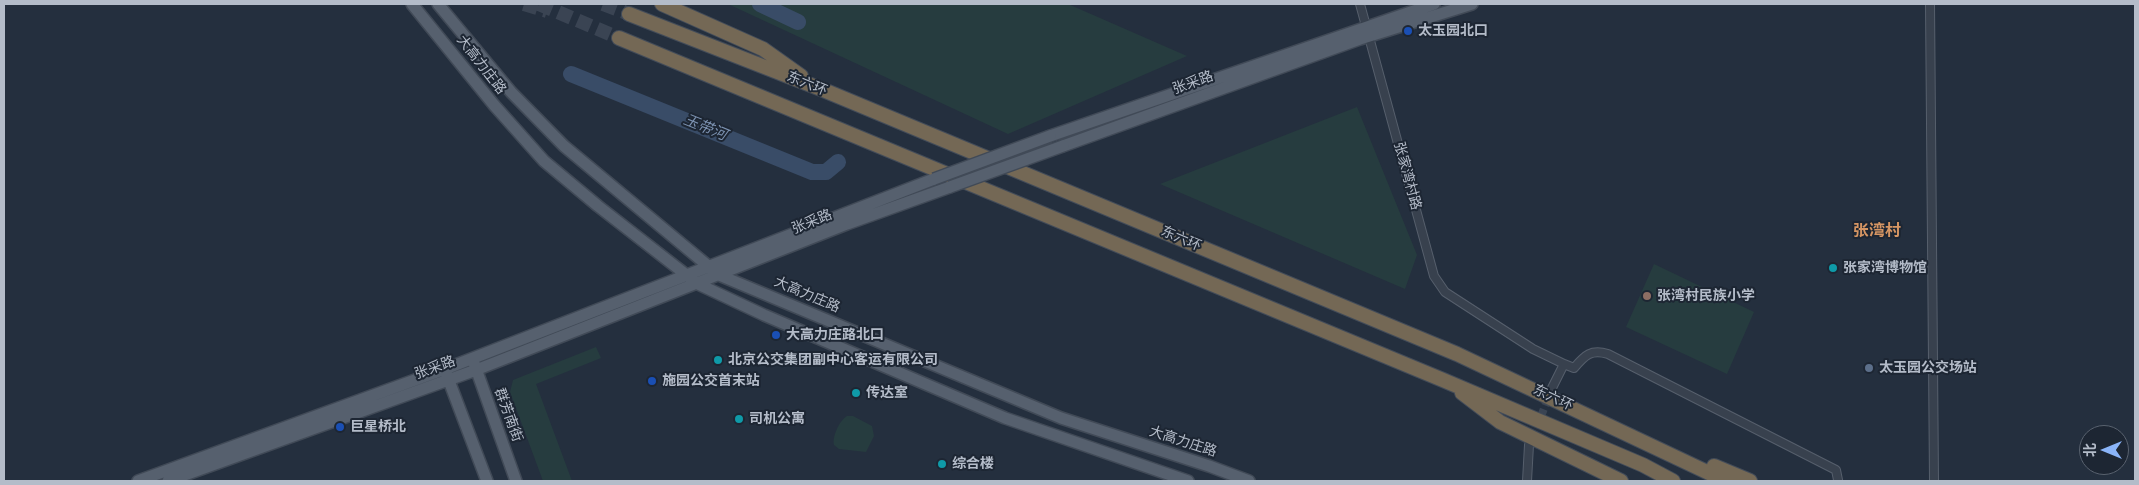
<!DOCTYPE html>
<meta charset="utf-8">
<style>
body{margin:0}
#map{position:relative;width:2139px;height:485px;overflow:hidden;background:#242f3e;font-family:"Space Grotesk","Noto Sans SC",sans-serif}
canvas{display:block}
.frame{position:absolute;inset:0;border:5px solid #b4bcc9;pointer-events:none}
.north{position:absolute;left:2079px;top:425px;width:50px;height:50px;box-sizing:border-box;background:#1d2633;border:1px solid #59626f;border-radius:50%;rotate:270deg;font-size:14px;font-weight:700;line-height:20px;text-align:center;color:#b4bcc9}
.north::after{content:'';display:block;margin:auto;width:18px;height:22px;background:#8ab4f8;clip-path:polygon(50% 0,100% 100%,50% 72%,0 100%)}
</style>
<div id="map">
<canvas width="2139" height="485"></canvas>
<div class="frame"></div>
<div class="north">北</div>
</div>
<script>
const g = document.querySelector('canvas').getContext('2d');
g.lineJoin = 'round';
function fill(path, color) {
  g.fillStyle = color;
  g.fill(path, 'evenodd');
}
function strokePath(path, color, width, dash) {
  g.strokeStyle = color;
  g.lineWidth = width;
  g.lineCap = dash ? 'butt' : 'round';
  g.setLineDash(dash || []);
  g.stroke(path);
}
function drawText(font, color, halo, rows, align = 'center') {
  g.font = font + ' "Space Grotesk","Noto Sans SC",sans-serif';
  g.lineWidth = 4;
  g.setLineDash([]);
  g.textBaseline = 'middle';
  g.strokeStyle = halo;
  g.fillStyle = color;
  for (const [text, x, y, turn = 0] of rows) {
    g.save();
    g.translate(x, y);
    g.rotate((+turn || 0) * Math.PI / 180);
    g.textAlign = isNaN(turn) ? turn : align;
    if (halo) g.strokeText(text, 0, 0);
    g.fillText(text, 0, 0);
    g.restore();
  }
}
fill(new Path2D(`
 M728,4H1068L1187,56L1008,134Z
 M1357,107L1417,255L1405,289L1160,184Z
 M1654,264L1754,312L1727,374L1626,327Z
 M596,347L601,358L536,384L572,481H543L510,392L513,380Z
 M847,416H853L872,426L874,436L866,452L839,449L834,445C832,437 839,421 847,416Z`), '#263c3f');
strokePath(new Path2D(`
 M760,4L798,22
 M571,74L812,172H826L838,162`), '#394c67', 16);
strokePath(new Path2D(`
 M1532,439L1549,396`), '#3a4453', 8, [8, 4]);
strokePath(new Path2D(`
 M524,4L547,11
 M539,4L619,38
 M603,4L629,14`), '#3a4453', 14, [14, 7]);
const minor = new Path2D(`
 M1360,4L1434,276L1445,292L1533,349L1564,364L1551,390
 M1930,4L1934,481
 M1564,364L1574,368C1585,355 1591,349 1608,354L1836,470L1838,480
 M1527,481L1529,445`);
const primary = new Path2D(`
 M412,4L494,105L544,161L598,206L698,284L764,315L1005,418L1188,481
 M438,4L511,92L564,146L719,275L1061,418L1209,466L1249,481
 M1050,136L1434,4
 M1063,146L1360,39L1472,4
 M474,363L516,481
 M446,373L487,481
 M138,481L445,369L934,179
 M168,481L476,370L847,224L950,187`);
const motorway = new Path2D(`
 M662,4L763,49L801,76
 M629,14L821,89L1457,354L1726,481
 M619,38L1443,380L1643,465L1673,481
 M1462,393L1500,422L1621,481
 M1714,466L1750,481`);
strokePath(minor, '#565f6c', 10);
strokePath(primary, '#414a57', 14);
strokePath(motorway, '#434c59', 16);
strokePath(minor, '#38414e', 8);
strokePath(primary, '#56606e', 11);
strokePath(motorway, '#746855', 14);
const primaryBridge = new Path2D(`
 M934,179L1050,136
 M950,187L1063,146`);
strokePath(primaryBridge, '#414a57', 14, []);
strokePath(primaryBridge, '#56606e', 11);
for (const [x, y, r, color] of [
 [1408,31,5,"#1a4fb4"],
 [1833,268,5,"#0f9aa8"],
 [1647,296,5,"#8d6e63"],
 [776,335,5,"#1a4fb4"],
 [718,360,5,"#0f9aa8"],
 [1869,368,5,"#5c6f8a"],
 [652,381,5,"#1a4fb4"],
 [856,393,5,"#0f9aa8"],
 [739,419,5,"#0f9aa8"],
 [340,427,5,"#1a4fb4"],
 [942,464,5,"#0f9aa8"]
]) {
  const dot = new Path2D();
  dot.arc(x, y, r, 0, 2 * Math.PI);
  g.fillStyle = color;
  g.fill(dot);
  strokePath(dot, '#1d2633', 2);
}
drawText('bold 14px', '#b4bcc9', '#1d2633', [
 ["太玉园北口",1418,31],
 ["张家湾博物馆",1843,268],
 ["张湾村民族小学",1657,296],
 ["大高力庄路北口",786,335],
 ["北京公交集团副中心客运有限公司",728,360],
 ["太玉园公交场站",1879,368],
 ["施园公交首末站",662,381],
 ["传达室",866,393],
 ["司机公寓",749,419],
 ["巨星桥北",350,427],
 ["综合楼",952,464]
], 'left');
drawText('14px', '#b4bcc9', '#1d2633', [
 ["大高力庄路",481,65,52],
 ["张采路",1193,83,-20],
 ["东六环",807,84,22],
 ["张家湾村路",1407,176,75],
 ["张采路",812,222,-22],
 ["东六环",1181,239,23],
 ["大高力庄路",807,295,23],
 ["张采路",435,368,-20],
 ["东六环",1553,398,25],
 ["群芳南街",508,415,70],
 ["大高力庄路",1183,442,18]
]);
drawText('italic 15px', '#7c92b1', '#1d2633', [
 ["玉带河",705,128,22]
]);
drawText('bold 16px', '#d59563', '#1d2633', [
 ["张湾村",1877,232]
]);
</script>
